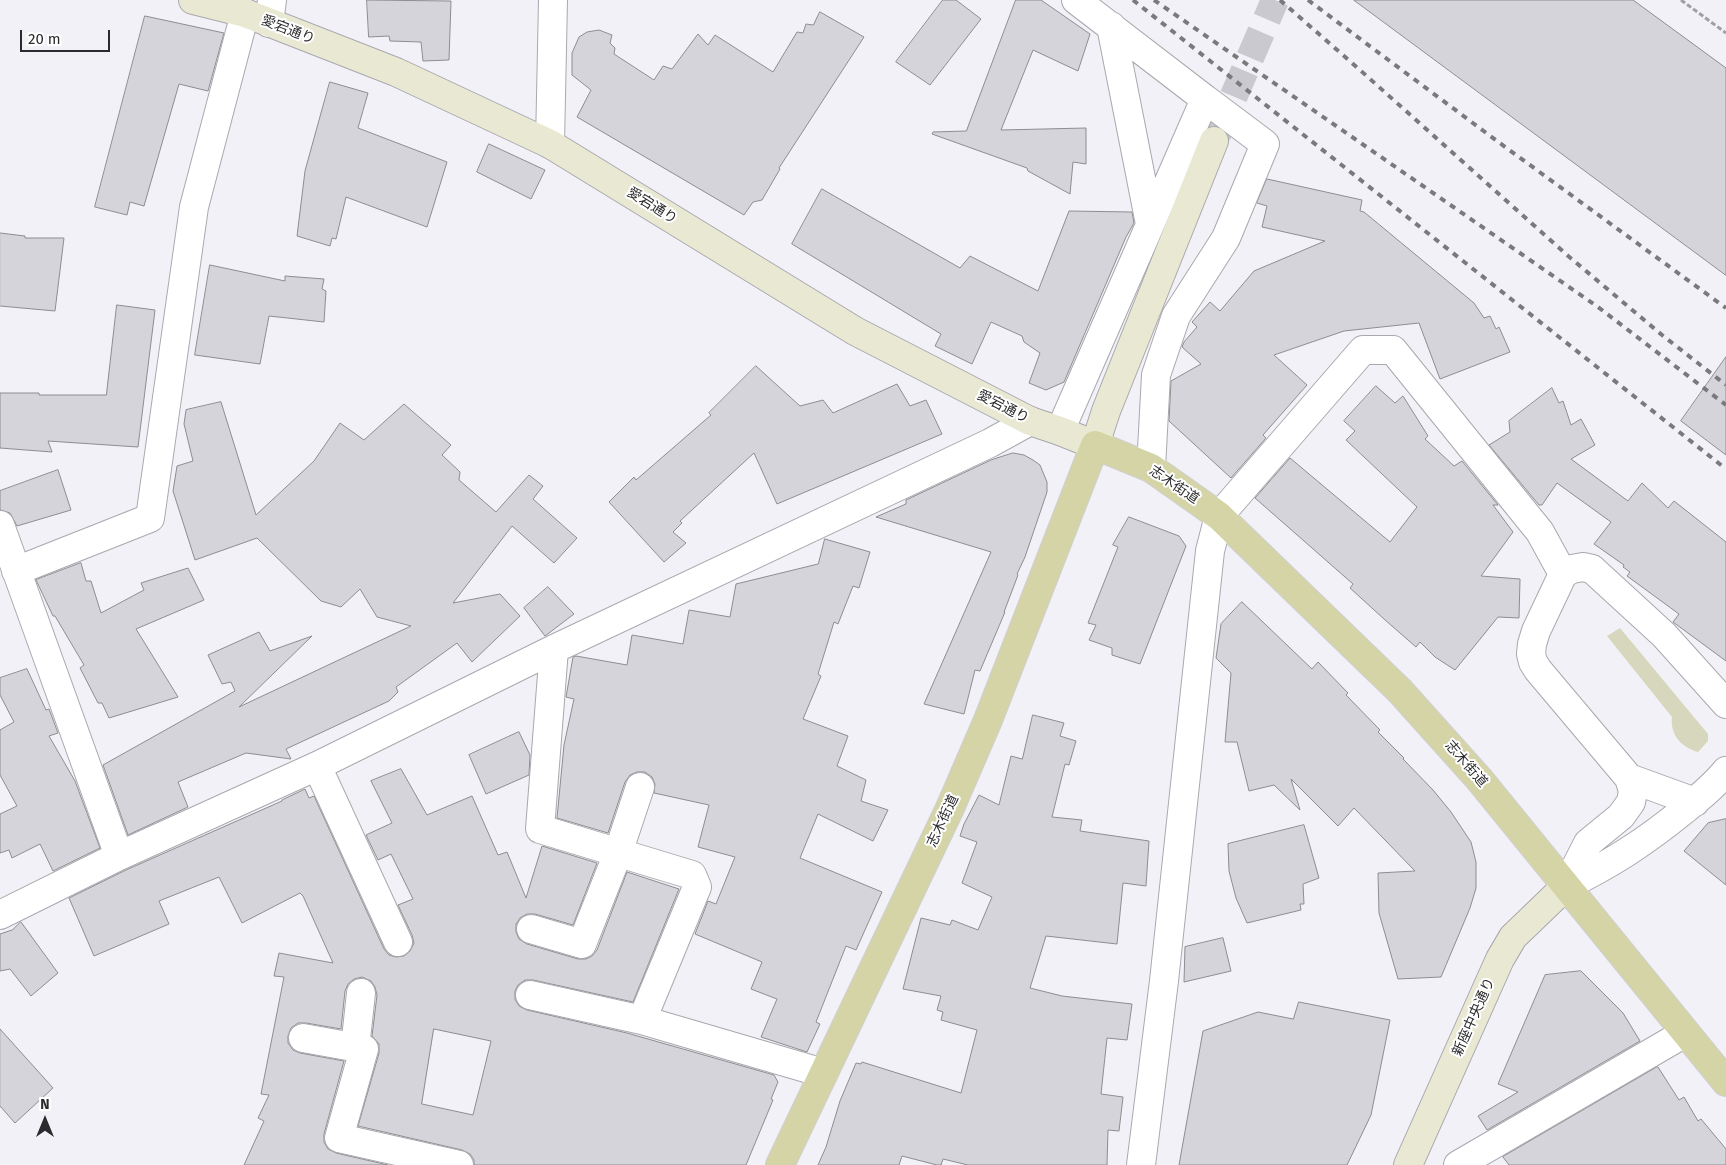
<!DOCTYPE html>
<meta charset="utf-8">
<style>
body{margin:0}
#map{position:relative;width:1726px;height:1165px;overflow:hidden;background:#f2f1f7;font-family:"Fira Sans",sans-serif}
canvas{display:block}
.north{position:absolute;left:20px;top:1095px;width:50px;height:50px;-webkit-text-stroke:4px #fff;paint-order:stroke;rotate:0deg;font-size:14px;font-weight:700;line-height:20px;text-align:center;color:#2b2b2d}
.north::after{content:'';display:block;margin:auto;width:18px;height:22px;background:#2b2b2d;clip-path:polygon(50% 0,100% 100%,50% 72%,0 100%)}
.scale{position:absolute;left:20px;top:30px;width:90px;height:22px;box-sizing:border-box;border:2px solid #2b2b2d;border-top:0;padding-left:6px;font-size:15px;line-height:18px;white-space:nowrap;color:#2b2b2d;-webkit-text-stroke:4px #fff;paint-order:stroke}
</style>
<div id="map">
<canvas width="1726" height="1165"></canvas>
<div class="north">N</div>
<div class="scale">20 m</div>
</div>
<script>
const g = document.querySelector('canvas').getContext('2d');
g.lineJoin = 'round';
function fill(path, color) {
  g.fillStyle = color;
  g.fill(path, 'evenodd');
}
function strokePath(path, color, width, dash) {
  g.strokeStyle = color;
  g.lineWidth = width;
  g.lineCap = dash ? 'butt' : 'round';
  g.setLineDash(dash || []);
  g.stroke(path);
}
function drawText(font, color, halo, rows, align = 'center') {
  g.font = font + ' "Fira Sans","Noto Sans JP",sans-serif';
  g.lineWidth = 4;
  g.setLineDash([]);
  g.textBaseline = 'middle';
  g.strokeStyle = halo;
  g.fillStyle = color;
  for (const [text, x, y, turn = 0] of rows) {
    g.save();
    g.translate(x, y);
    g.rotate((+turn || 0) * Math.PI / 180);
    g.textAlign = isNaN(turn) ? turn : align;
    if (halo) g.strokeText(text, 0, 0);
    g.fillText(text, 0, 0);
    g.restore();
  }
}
fill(new Path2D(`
 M1620,628L1708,734V741L1698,752C1681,747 1670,735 1672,717L1607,636Z`), '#d6d7bc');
const building = new Path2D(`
 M367,0L451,1L449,60L423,61L421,42L390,41L389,36L369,37Z
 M943,0H956L981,19L930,85L896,62Z
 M1016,0H1041L1090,34L1078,71L1033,50L1001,130L1086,128V164L1073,162L1070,194L1028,171L1027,168L932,134L933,132L966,131Z
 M1354,0H1633L1726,68V275Z
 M820,12L864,37L779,168L780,169L762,200L753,202L744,215L577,117L591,90L572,75V53L579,37L587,32L599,30L612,35L610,43L615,48L614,54L654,80L663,66L672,69L698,34L708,45L715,35L773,72L797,32L803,33L806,24L813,25Z
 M145,16L224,33L208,91L179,84L144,206L130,202L127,215L95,207Z
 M330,82L368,93L358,128L447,162L427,227L346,197L336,239L332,238L330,246L297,236L305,171Z
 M489,144L545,170L531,199L477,172Z
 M1267,179L1362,200L1360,211L1364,212L1474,303L1484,318L1490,316L1496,329L1499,327L1510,352L1440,379L1419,323L1344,331L1274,355L1307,385L1263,435L1266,438L1231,478L1169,421L1171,381L1201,364L1182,347L1184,342L1197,327L1192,322L1210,302L1220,311L1254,271L1325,241L1262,227L1267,206L1257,203Z
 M822,189L960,268L970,256L1038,291L1069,211L1132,212L1134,223L1126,237L1064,382L1046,390L1029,383L1040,353L1024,342L1022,336L991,322L972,364L935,346L941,334L792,244Z
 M0,233L25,236V238H64L55,311L0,306Z
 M210,265L285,281V276L324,279L322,289L326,291L324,322L269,316L260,364L195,355Z
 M117,305L155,310L138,447L48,441L52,452L0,448V393H39V395H106Z
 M1726,357V455L1681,421Z
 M756,366L800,406L823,400L833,413L897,384L910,406L926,400L942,434L777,504L754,453L680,521L682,523L673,532L686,543L664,562L609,502L634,477L636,480L711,415L709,413Z
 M1376,386L1395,403L1403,396L1428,436L1425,439L1454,466L1462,461L1498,505H1493L1513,532L1481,576L1520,579L1519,618L1498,617L1455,670L1435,657L1420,642L1416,647L1384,619L1350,588L1353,584L1255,498L1290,458L1390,542L1417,507L1346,440L1355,431L1344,421Z
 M1552,388L1559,403L1563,401L1571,425L1581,419L1595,445L1571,459L1628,501L1642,483L1668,508L1674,501L1726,542V661L1673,622L1679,614L1627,576L1630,572L1623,567L1624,565L1594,544L1611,522L1557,483L1542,505H1539L1489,445L1510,432L1509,421Z
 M221,402L256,515L314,461L340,423L364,440L404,404L451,445L442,455L460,472L459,480L496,512L529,475L543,486L533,499L577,538L554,563L512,526L453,603L500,594L520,616L472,662L457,643L396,687L398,692L389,701L286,749L291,759L246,753L178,782L188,807L128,835L103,765L235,691L231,682L222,684L208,655L259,632L270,651L312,636L239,707L411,626L377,617L360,589L341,607L321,601L257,538L195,560L173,491L177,466L193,461L184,424L186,410Z
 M1013,453L1024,455L1033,460L1040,465L1047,482V492L1025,557L1017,574L1018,575L1004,612H1005L980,671L975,670L964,714L924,704L991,552L876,517L906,504V500L942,483L991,460Z
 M58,470L71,510L17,526L10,513L0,510V491Z
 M1129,517L1179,536L1186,546L1140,664L1112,655V648L1089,640L1096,625L1088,623L1118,547L1113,545Z
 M825,539L870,552L859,588L853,586L838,624L834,622L818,674L821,676L803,719L848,736L837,766L866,780L861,801L888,810L873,841L818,814L800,858L882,892L856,950L846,946L816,1022L820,1024L807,1052L761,1037L777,999L751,989L762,962L695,934L708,901L716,904L735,857L698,847L709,805L654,793L655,784L652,777L645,772H637L630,775L625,782L608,833L557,818L564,745L574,699L566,697L573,657L576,656L627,665L632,635L683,644L689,610L730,617L736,584L818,564Z
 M81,563L86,581H91L101,613L144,590L141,583L188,568L204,600L136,629L178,697L109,718L102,703H98L80,668L84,665L55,616H53L36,580Z
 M548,587L574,614L545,636L524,608Z
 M1242,602L1312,669L1318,662L1348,693L1346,695L1380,730L1378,732L1404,758L1403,759L1433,790L1451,812L1471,842L1476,862V888L1470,908L1441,977L1398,979L1379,913L1378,873L1415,871L1354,808L1338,826L1291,779L1300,810L1274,785L1249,791L1237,742H1225L1231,673L1216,658L1221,624Z
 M27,669L46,710L49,709L58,733L49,736L75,781L100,848L53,871L40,844L12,858L9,850L0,853V814L17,806L0,775V730L14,722L0,695V678Z
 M1033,715L1064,723L1060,736L1076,741L1069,765L1065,764L1052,817L1082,820L1080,831L1149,841L1146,886L1123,883L1117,944L1046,936L1030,988L1062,996L1132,1004L1127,1040L1107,1038L1101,1094L1123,1097L1119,1131L1108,1130L1107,1165H968L943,1159L941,1165H937L902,1156L899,1165H818L826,1147L840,1101L856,1063L861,1064L862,1062L961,1093L977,1030L941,1020L943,1012L937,1010L941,996L903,989L921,918L950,925L952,920L978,930L992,897L962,883L977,842L960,836L964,824L979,795L999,805L1011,756L1022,759Z
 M519,732L530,755L529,775L486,794L469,755Z
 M401,769L427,815L472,796L498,855L507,852L526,898L542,846L597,863L573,925L535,914H527L520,918L516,924V932L519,939L527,944L578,959H586L592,956L597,950L627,872L679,889L633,1002L533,980H525L518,985L515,991V999L519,1006L527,1010L627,1033L774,1075L778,1082L771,1099L773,1100L746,1165H474V1160L470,1154L462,1150L358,1126L379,1053V1044L372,1036L377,995L375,987L371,981L362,977L354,979L348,984L345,991L341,1029L306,1023H298L291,1028L288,1036V1043L293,1050L300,1053L344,1061L324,1134V1142L328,1149L336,1153L388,1165H244L264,1121L258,1118L269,1095L261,1094L284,977L274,976L279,953L333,963L303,896L300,893L242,923L219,877L159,901L169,924L94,956L69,898L126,870L282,801V800L305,789L309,798L314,796L384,949L389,955L396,957L404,956L410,951L414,943L412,935L398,905L413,899L391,854L378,860L366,835L392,823L371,781ZM434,1029L491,1041L473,1115L422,1104Z
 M1726,819V885L1684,851L1708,823Z
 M1304,825L1319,878L1303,884L1304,904H1300L1301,910L1247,923L1236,898L1229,871L1228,844Z
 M21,922L58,973L31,996L10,969L0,971V934L12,930Z
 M1223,938L1231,971L1184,982L1185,947Z
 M1581,971L1623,1013L1640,1041L1487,1130L1478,1116L1518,1092L1498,1084L1545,975Z
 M1299,1002L1390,1020L1371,1115L1347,1165H1179L1203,1031L1258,1012L1293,1019Z
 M0,1029L53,1088L15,1123L0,1106Z
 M1657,1067H1658L1679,1100L1684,1097L1698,1121L1701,1119L1726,1149V1165H1509L1503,1157Z`);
fill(building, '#d5d4da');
strokePath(building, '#8d8c91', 1);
strokePath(new Path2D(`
 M1217,135L1275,0`), '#cac9cf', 28, [28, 14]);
const street = new Path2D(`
 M1076,0L1205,99
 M269,23L272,0
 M1111,26L1150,224
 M550,144L553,0
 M1060,431L1205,99L1265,144L1226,238L1176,316L1156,375L1151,468
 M0,525L119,856
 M16,571L150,518L194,207L245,13
 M554,649L540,829L692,875L697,887L642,1020
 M317,766L398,942
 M1629,778L1695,802
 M1566,886L1588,843L1621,816L1631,802L1633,791L1629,778L1538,670L1533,662L1531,654L1532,644L1536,631L1563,574L1572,569L1583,567L1592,569L1664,635L1726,704
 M1566,886C1611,864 1645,842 1683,811C1699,798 1713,787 1726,771
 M0,915L119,856L317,766L554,649L990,443L1030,421
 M531,929L582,944L618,853L640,787
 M530,995L642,1020L823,1073
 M303,1038L364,1049L339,1138L459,1165
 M355,1048L361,993
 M1141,1165L1164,981L1210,551L1219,516L1363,350H1393L1540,532L1563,574
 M1458,1165L1685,1033`);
const secondary = new Path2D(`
 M193,0L245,13L396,72L550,144L855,331L1030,421L1060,431L1095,445L1106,411L1214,141
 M1408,1165L1500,959L1513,937L1566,886`);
const primary = new Path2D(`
 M780,1165L950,808L988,720L1095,445L1151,468L1219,516L1400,691L1479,779L1726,1082`);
strokePath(street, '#a9a8ae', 30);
strokePath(secondary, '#a9a8ae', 30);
strokePath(primary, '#d0d0d1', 30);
strokePath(new Path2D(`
 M1681,0L1726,33`), '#a0a0a4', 3, [5, 2.5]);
strokePath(street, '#fff', 28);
strokePath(secondary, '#e9e9d3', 28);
strokePath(primary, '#d4d4a6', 28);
strokePath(new Path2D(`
 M1133,0L1726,469
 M1154,0L1598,307L1726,405
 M1280,0L1360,70L1567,255L1662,335L1726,385
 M1308,0L1497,141L1726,308`), '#7a7a7d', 4, [6, 6]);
drawText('14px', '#2b2b2d', '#fff', [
 ["愛宕通り",288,30,21],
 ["愛宕通り",652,206,32],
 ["愛宕通り",1003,407,27],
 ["志木街道",1174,485,34],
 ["志木街道",1466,764,49],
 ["志木街道",943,821,-65],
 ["新座中央通り",1474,1017,-66]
]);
</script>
